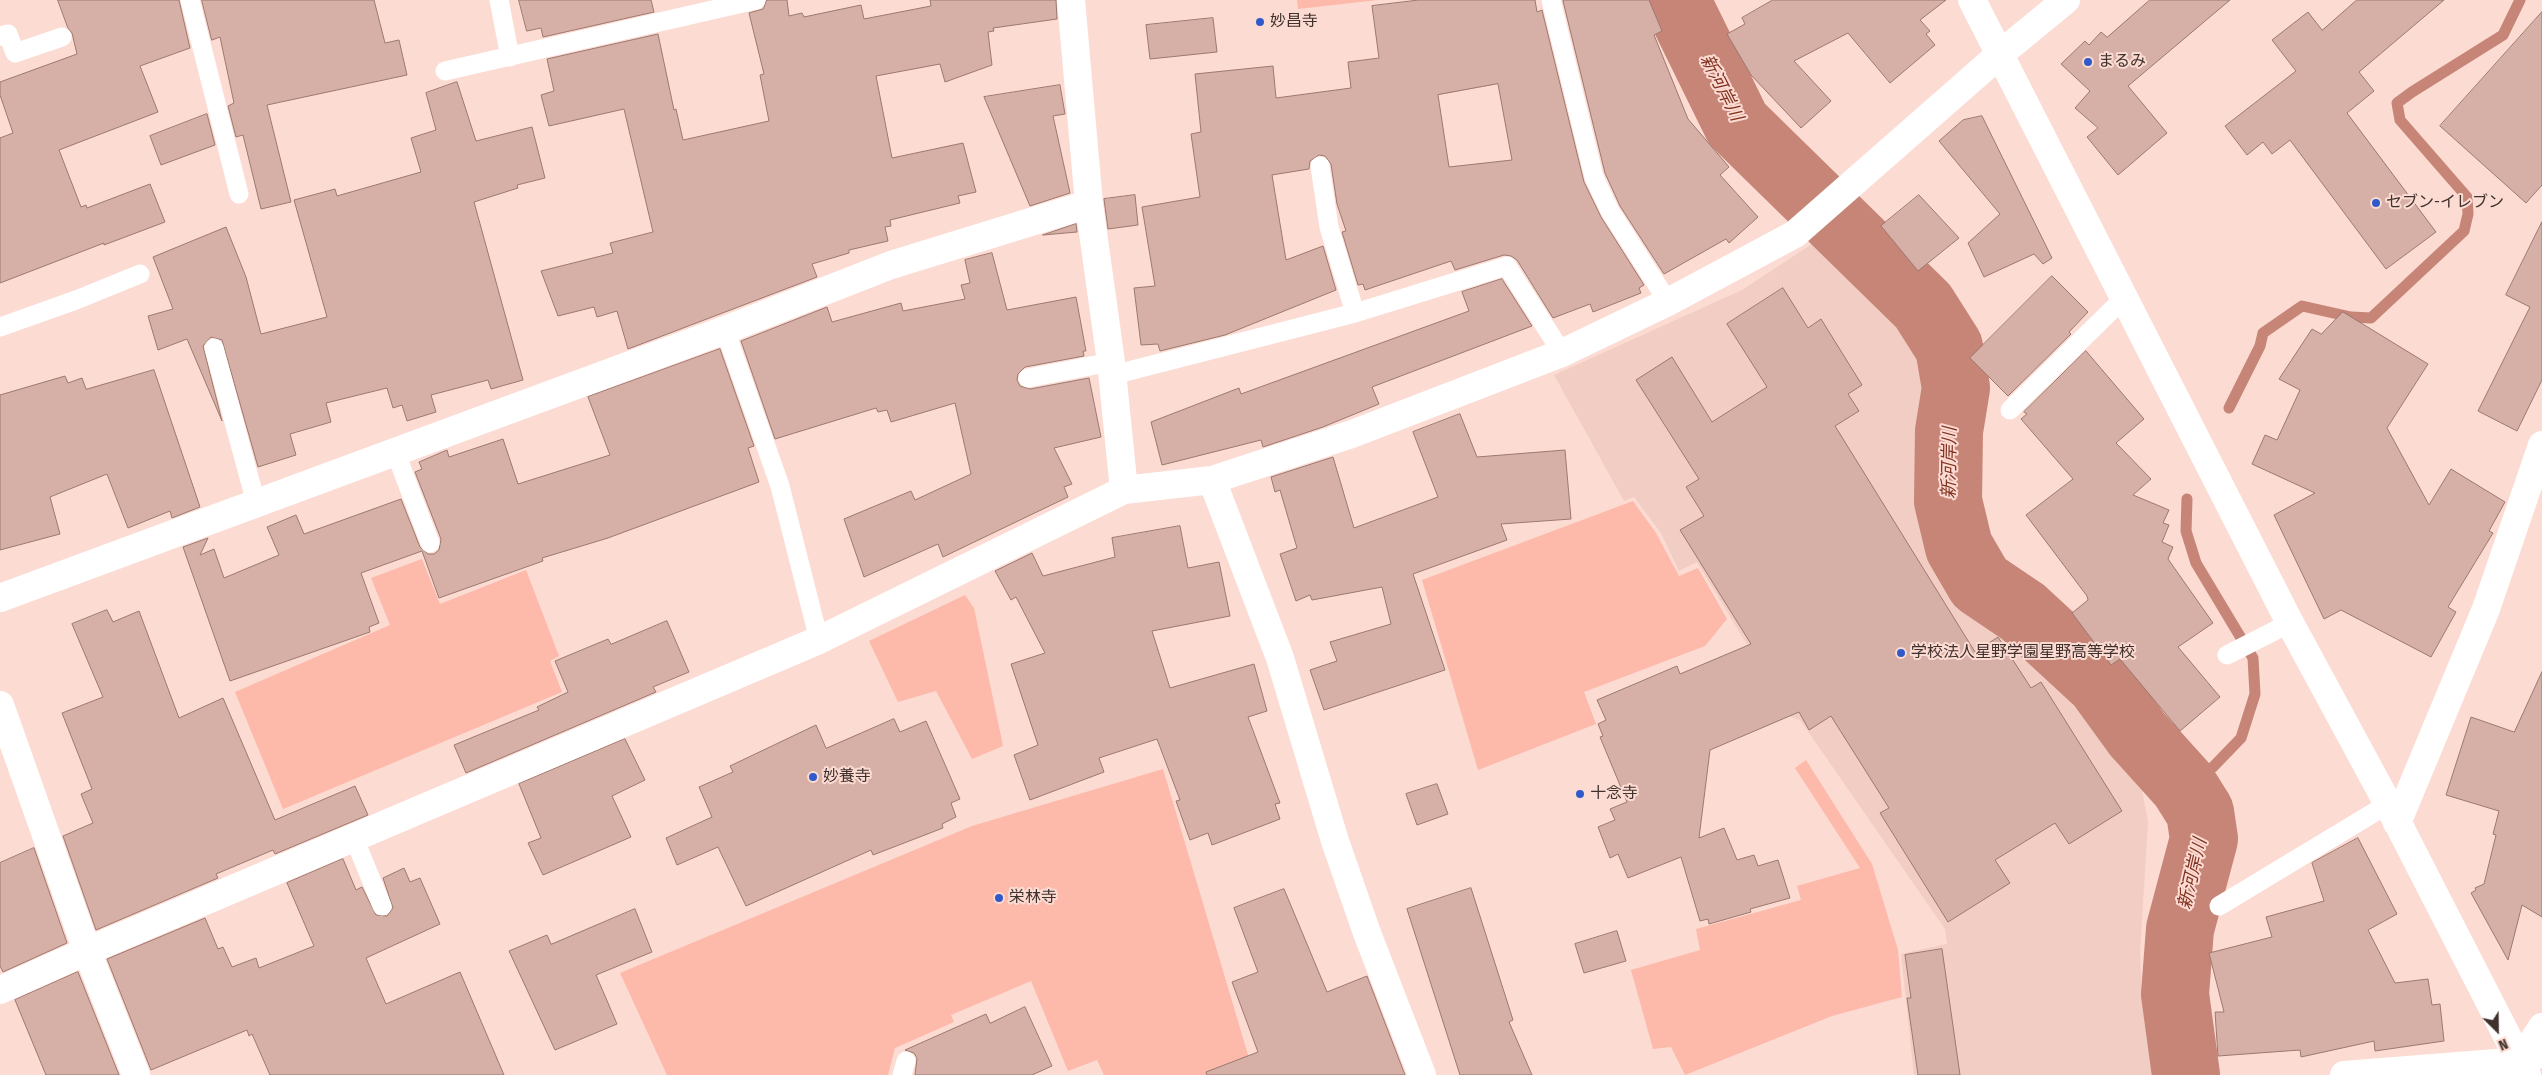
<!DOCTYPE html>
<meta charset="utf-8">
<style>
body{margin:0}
#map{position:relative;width:2542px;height:1075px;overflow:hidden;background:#fcdbd3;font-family:"Fira Sans Condensed",sans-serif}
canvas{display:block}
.north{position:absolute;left:2472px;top:1005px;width:50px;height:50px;-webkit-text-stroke:4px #fcdbd3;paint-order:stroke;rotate:157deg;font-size:14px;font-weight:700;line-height:20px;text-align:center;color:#40312d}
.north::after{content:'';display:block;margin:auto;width:18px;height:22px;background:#40312d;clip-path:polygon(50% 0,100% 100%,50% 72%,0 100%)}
</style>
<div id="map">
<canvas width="2542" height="1075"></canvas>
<div class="north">N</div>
</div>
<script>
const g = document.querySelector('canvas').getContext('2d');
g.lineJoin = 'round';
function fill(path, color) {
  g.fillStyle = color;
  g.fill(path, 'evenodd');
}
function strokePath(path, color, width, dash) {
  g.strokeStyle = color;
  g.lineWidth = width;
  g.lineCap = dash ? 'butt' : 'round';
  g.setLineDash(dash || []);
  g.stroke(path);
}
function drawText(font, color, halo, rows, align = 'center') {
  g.font = font + ' "Fira Sans Condensed","Noto Sans JP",sans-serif';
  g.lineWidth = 4;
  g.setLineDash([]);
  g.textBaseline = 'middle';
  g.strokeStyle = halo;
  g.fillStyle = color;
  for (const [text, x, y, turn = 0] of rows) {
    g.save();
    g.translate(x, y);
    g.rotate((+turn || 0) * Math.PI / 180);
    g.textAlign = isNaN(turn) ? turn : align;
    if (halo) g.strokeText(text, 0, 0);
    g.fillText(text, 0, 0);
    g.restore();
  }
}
fill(new Path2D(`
 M1821,238L1889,305L1912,343L1930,386L1940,431L1936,481L1941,512L1950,542L1968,579L1990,605L2039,643L2061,663L2117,745L2142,790L2148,822L2140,953L2142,993L2152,1075H1914L1901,954L1947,944L1945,929L1800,720L1791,717L1697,562L1679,571L1661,533L1634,497L1624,501L1554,375L1742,290Z`), '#f2cdc3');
fill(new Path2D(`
 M1297,0H1378L1298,9Z
 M1633,501L1656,533L1679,576L1698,568L1727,619L1705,646L1584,692L1596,724L1478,770L1422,580Z
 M422,559L440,604L526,570L559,656L550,661L562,692L283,809L235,692L390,625L371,578Z
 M965,595L974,608L1003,746L972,759L936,691L898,702L869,641Z
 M1806,760L1872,864L1898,950L1902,997L1832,1016L1685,1075L1671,1047L1653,1049L1631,970L1700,950L1696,929L1801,900L1797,886L1860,868L1795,768Z
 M1163,769L1254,1075H1104L1097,1060L1068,1071L1031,981L951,1015L954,1022L895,1048L888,1075H667L620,973L972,826Z`), '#fdb9a9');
strokePath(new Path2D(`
 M2229,408L2260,346L2263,333L2302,306L2351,317L2371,318L2464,231L2468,214L2467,197L2400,120L2397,103L2412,92L2503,35L2520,0
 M2183,785L2213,767L2241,738L2255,694L2253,658L2196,563L2186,531L2187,499`), '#c68576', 11);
strokePath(new Path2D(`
 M1676,0L1737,124L1923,306L1949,347L1956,388L1949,431L1948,501L1959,547L1980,583L2023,612L2100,683L2137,734L2183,785L2200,812L2204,839L2180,929L2175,994L2186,1075`), '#c68576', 68);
const building = new Path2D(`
 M58,0H179L190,48L140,66L158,112L59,150L81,207L86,205L87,208L150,184L165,222L104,245V243L0,283V138L13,133L0,95V82L77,54L72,33L68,28Z
 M202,0H374L385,43L399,40L407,75L267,105L291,202L261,209L243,135L236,137L228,106L234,103L220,37L212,40Z
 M519,0H651L654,12L543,37L541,28L527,31Z
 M767,0H787L789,16L802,13L804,17L861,5L864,19L931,6L930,0H1056L1057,19L993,28L994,31L988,32L992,65L945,82L940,64L876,76L892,158L963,143L976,192L958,196L960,203L890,220L891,226L885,227L888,241L849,250V253L812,264L817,277L628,349L617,311L597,317L594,307L558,316L541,271L613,253L610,243L653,232L624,109L549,126L541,95L554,91L547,59L658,34L674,110L676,109L683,140L769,121L760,75L764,74L749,13L763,9Z
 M1419,0H1535L1537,12L1542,10L1584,182L1601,217L1644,285L1639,288L1641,293L1593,312L1590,304L1553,318L1517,260L1511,256L1504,255L1455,270L1451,261L1365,290L1363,284L1358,285L1342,232L1346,231L1337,204L1331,164L1325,156L1319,155L1310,161L1309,169L1272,175L1286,260L1323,246L1336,290L1225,335L1160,351L1158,344L1141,345L1134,288L1155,286L1142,207L1200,197L1191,134L1201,132L1195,74L1273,66L1276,98L1351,88L1348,62L1379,58L1372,6ZM1498,84L1512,160L1449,167L1438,95Z
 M1566,0H1649L1662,31L1654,35L1688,119L1729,167L1720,175L1758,217L1729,243L1726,239L1664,274L1620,206L1605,173L1563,1Z
 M1773,0H1946L1920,20L1930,31L1926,34L1935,45L1890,83L1848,33L1794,61L1831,101L1801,128L1751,75L1727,34L1745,24L1742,18Z
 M2150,0H2230L2128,86L2167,133L2118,175L2087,137L2098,128L2075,108L2090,91L2061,64L2085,41L2089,45L2101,32L2107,37Z
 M2357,0H2444L2359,72L2374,91L2347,113L2436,232L2386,269L2290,140L2272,154L2263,142L2247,155L2225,126L2296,71L2272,40L2308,12L2322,30Z
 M2542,12V185L2526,203L2440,126Z
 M1213,18L1217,52L1150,59L1146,25Z
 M457,82L476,141L532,127L545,178L517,185L518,188L474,202L523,380L491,389L488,380L431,395L436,412L407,421L402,405L393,408L387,388L326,403L331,422L290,434L296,455L258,467L222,340L211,337L203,346L222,421L187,339L158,350L148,316L173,309L153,257L226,227L246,277L261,334L327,317L294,200L335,189L337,196L421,172L411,138L436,130L426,93Z
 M1060,85L1065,114L1053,116L1070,193L1030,206L984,97Z
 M207,114L215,145L161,165L150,136Z
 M1982,116L2052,258L2043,264L2034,254L1984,277L1968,243L2000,214L1939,141L1963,120Z
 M1135,195L1138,225L1108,229L1104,199Z
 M1919,195L1959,238L1918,271L1881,226Z
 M2542,222V380L2517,431L2478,411L2530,307L2506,295Z
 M1076,224L1077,232L1043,235Z
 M992,253L1007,310L1076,297L1086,351H1083L1084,356L1025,367L1018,374L1017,380L1020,386L1030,389L1089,378L1101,437L1054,448L1072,484L1064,487L1068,497L943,557L938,544L864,577L844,519L911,491L915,500L971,474L955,403L891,422L887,410L878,412L876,408L775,439L741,341L827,307L832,322L901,303L903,311L965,299L961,285L970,283L965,260Z
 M2052,276L2088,312L2069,332L2071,334L2008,396L1970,358Z
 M1502,279L1532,326L1372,387L1379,404L1323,427L1263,447L1261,440L1162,465L1151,422L1239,388L1241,394L1469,311L1462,292Z
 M1783,288L1808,328L1821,319L1862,385L1848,394L1859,411L1835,426L1975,652L1998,637L2031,688L2041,682L2122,811L2069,844L2055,823L1995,860L2010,883L1948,922L1880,813L1889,808L1831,716L1809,730L1799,712L1710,750L1699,838L1724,828L1737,860L1754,855L1758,866L1778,860L1790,898L1750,909L1751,912L1709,924L1708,919L1700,921L1681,857L1628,878L1618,854L1610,858L1598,827L1615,820L1610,809L1627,802L1600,737L1603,736L1598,724L1606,720L1597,700L1677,666L1680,674L1751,644L1680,530L1704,516L1686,487L1699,479L1636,380L1672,357L1712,422L1767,387L1727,324Z
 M2343,312L2428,364L2387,428L2429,505L2451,469L2505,502L2489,531L2493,533L2448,607L2456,612L2431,657L2341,610L2324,619L2274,515L2315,493L2252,464L2265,435L2277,440L2300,390L2279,379L2312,329L2321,334Z
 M720,349L754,446L748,448L759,482L608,538L542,558L543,561L439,598L422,551L361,573L379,623L369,627L370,632L230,681L183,547L208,538L200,555L214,549L224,578L279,555L267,527L296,515L304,534L401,499L420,547L428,554H434L439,550L441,539L415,472L422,469L419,462L447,450L449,457L503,439L518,484L610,455L588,397Z
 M2086,351L2144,419L2116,443L2151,479L2133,495L2169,510L2163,523L2169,525L2162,542L2173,547L2168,559L2213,623L2178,647L2220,697L2180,731L2120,659L2111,665L2072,613L2088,600L2087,596L2026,515L2073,479L2021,419L2027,414L2024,412Z
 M154,370L200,507L172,518L170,511L128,528L107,474L50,497L60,534L0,550V395L65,376L68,383L82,378L86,389Z
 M1460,414L1477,457L1565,450L1571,519L1501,524L1507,540L1413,574L1445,670L1324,710L1310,670L1337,661L1330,642L1391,624L1382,587L1312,600L1310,595L1296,601L1280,554L1297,548L1280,490L1275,492L1271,477L1333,457L1354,528L1438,497L1413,432Z
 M1180,526L1188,568L1219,562L1230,616L1152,631L1170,688L1254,664L1267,711L1248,717L1280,803L1275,804L1280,819L1212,845L1208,833L1190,840L1176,801L1180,800L1157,739L1099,758L1104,772L1030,800L1014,755L1038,745L1011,664L1045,653L1016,597L1011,600L995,571L1032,553L1043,576L1115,557L1112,538Z
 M107,610L113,622L139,611L179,718L223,698L275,820L355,786L368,815L275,854L273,850L216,874L218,878L96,930L63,836L93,823L81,794L92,789L62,713L103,697L72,624Z
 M667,621L689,672L653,687L656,692L466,773L454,745L539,710L537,707L568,692L555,661L608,639L611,644Z
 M2542,672V917L2522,905L2508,960L2471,893L2476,890L2475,888L2484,884L2496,835L2493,834L2499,811L2446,795L2471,717L2514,732Z
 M894,719L900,732L926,721L960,799L951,803L956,817L942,824L943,828L873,855L871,850L746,906L718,847L677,865L666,838L712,817L699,787L733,772L730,766L816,725L826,748Z
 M625,739L645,780L612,796L631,837L543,875L528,843L541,838L519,784Z
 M1437,784L1448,814L1417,825L1406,794Z
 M2358,838L2397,914L2368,930L2395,983L2428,979L2432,1005L2440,1004L2444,1041L2375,1051L2374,1041L2301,1057L2300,1050L2218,1056L2215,1012H2224L2209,953L2272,937L2266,917L2324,901L2312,863Z
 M34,848L67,943L3,972L0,966V863Z
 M343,859L356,890L362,887L376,915L387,916L393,908L383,878L404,868L410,882L420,878L440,924L366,958L386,1004L460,972L504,1075H270L252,1034L249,1036L247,1030L151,1070L107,959L205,918L218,949L223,947L232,967L256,958L259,968L314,946L287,883Z
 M1471,888L1513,1020L1509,1022L1532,1075H1460L1407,909Z
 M1284,889L1327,992L1367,976L1405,1075H1207L1206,1072L1258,1052L1232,982L1258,972L1234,908Z
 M635,909L652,952L596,975L617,1024L555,1050L509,951L547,935L551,944Z
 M1617,931L1626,961L1584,973L1575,944Z
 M1942,949L1960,1075H1918L1907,998H1911L1905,955Z
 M78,972L119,1075H46L15,1000Z
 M1025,1007L1052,1066L1032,1075H915L917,1058L914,1053L905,1050L986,1014L990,1023Z`);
fill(building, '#d6b0a6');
strokePath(building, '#9c786f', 1);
strokePath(new Path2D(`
 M190,0L239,194
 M499,0L510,57
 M1551,0L1594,177L1610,211L1668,302
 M0,36L8,34L15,53L62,37
 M445,71L756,0
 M1320,166L1329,227L1355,313
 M0,327L76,300L140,274
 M725,330L780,486L819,640
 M214,348L256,503
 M1113,375L1355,313L1507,266L1562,353
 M1028,378L1111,362
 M2010,410L2124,298
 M395,451L430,543
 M2227,655L2290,623
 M354,838L382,906
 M2219,906L2388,804
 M902,1075L906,1061`), '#fff', 19);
strokePath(new Path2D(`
 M1071,0L1089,204L1111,362L1124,490
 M1212,480L1280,658L1335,841L1367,933L1422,1075
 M0,598L725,330L891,265L1089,204
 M0,705L87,951L136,1075
 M2397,823L2486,609L2542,445
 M87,951L819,640L1124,490L1212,480L1352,434L1562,353L1668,302L1795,234L1999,55L2066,0
 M2517,1066L2542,1027
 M2344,1075L2521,1061L2542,1053`), '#fff', 28);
strokePath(new Path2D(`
 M1972,0L2290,623L2388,804L2527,1075
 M0,990L87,951`), '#fff', 28);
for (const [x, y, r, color] of [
 [1260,22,5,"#305ac9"],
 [2088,62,5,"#305ac9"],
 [2376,203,5,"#305ac9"],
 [1901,653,5,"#305ac9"],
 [813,777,5,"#305ac9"],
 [1580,794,5,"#305ac9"],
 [999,898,5,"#305ac9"]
]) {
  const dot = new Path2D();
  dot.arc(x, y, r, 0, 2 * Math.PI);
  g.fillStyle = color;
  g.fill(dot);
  strokePath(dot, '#fcdbd3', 2);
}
drawText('16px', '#40312d', '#fcdbd3', [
 ["妙昌寺",1270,22],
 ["まるみ",2098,62],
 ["セブン-イレブン",2386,203],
 ["学校法人星野学園星野高等学校",1911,653],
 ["妙養寺",823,777],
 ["十念寺",1590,794],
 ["栄林寺",1009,898]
], 'left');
drawText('italic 18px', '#823220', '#fcdbd3', [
 ["新河岸川",1721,88,63],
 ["新河岸川",1950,463,-89],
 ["新河岸川",2193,874,-77]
]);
</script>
